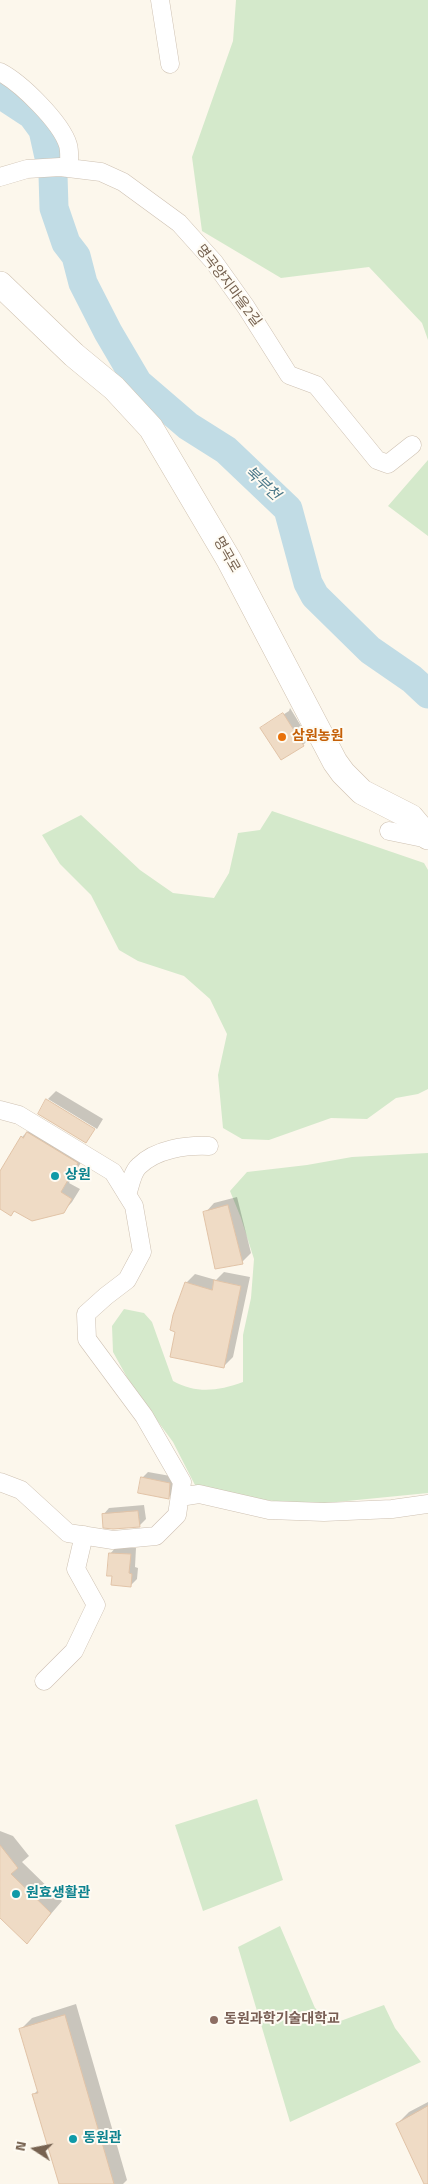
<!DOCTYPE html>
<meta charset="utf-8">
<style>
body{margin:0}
#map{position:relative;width:428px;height:2184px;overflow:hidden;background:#fcf7ec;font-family:"Titillium Web",sans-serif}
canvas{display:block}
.north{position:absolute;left:10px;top:2124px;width:50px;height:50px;-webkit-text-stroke:4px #fefbf3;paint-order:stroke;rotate:281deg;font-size:14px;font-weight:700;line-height:20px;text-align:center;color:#766250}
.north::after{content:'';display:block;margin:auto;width:18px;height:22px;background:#766250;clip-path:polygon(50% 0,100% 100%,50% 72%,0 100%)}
</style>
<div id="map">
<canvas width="428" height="2184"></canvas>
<div class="north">N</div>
</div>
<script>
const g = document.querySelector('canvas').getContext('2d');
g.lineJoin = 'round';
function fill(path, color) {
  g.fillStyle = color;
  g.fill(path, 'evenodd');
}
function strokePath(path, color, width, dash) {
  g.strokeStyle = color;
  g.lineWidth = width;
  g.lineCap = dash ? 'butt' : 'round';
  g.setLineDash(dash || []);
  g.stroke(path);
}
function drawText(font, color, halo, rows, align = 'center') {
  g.font = font + ' "Titillium Web","Noto Sans KR",sans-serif';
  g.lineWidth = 4;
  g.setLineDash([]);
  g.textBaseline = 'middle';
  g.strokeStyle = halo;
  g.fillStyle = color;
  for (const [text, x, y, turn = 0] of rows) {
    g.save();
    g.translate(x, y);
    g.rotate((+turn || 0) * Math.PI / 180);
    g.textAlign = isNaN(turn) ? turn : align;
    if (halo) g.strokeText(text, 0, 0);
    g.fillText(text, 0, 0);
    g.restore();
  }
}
fill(new Path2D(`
 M236,0H428V340L422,323L369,267L281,278L202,231L192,157L233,41Z
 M428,460V536L388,506Z
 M272,811L424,863L428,870V1089L418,1094L396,1098L367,1119L331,1118L269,1140L242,1139L223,1128L218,1075L227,1034L210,999L184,976L138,961L119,950L91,895L60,864L42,835L81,815L140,870L173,893L214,898L229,873L238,833L260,830Z
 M428,1153V1493L306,1505L234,1496L196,1487L173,1442L133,1388L113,1352L112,1326L124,1309L144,1313L152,1322L173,1381C197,1394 218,1391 243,1382V1335L251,1298L254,1259L241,1218L230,1191L247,1172L307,1165L352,1157Z
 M257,1799L283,1880L203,1911L175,1825Z
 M280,1926L315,2008L335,2023L384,2005L395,2028L421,2062L290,2122L238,1947Z`), '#d4e9cb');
fill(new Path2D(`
 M290,708L309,739L303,745L262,728L267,723V725L289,711Z
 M56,1091L103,1119L97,1129L48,1099Z
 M31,1128L86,1154L69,1183L80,1189L72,1202L63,1212L16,1210L11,1214L0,1208V1173L22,1137Z
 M237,1197L251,1253L242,1262L205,1213L214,1203Z
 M224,1272L250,1277L233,1357L224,1366L186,1283L195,1274L216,1280Z
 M148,1472L176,1477L174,1492L168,1498L142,1478Z
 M144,1505L146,1519L139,1526L103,1515L109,1508Z
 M116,1547L136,1548L135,1567L138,1568L137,1579L131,1585L113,1575L110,1554Z
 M0,1831L13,1836L29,1856L22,1862L62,1901L27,1942L0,1916Z
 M76,2004L127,2180L123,2184H60L34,2094L38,2090L20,2030L32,2018Z
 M428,2102V2184H426L397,2124L409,2112Z`), '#0003');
strokePath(new Path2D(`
 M0,94L32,115L43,130L53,175L54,208L66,243L76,256L83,283L108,332L138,383L188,426L226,450L288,509L308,583L315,596L370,650L412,679L428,694`), '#c1dce5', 29);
const building = new Path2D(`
 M283,713L304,746L281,760L260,728Z
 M46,1099L95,1129L86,1143L38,1114Z
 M27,1132L78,1163L61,1192L72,1199L64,1213L32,1221L14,1211L11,1216L0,1209V1171L21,1136L23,1138Z
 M228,1205L243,1264L215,1269L203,1212Z
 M214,1280L241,1286L224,1368L170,1357L175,1332L170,1330L173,1315L185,1282L212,1290Z
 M141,1477L170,1483L169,1499L138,1493Z
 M138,1511L140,1527L113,1529L103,1528L102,1514Z
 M109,1553L131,1554L129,1573L132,1574L131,1587L111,1585L112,1576H107Z
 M0,1845L18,1868L11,1874L51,1913L27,1944L0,1918Z
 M65,2015L114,2184H59L32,2094L38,2093L19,2029Z
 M428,2106V2184H424L396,2124Z`);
fill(building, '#efdbc5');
strokePath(building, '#e1c3a7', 1);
const street = new Path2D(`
 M160,0L170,64
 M0,72C21,83 61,122 68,145C70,152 69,161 69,168
 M0,177L27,169L60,167L101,172L123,182L179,223L214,262L246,307L289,375L316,385L377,460L388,464L412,445
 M389,831L428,839
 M0,1110L19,1115L113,1172L134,1206L142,1252L127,1280L106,1296L86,1314L87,1339L144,1416L182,1482L177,1515L156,1536L113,1540L68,1533L21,1490L0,1482
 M127,1195C130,1187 132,1172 139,1166C156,1149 186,1145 209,1146
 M180,1497L199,1494L269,1510L324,1512L392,1509L428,1504
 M44,1681L74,1651L96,1605L76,1569L84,1535`);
const secondary = new Path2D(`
 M0,284L74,355L114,388L151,428L229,560L335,762L343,773L362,792L411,817L428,837`);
strokePath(street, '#cec1b2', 19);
strokePath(secondary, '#d0c2b0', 26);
strokePath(street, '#fff', 18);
strokePath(secondary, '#fff', 25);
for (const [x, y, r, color] of [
 [282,737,5,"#e8710a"],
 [55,1176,5,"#0f9aa8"],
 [16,1894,5,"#0f9aa8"],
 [214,2020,5,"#8d6e63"],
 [73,2139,5,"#0f9aa8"]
]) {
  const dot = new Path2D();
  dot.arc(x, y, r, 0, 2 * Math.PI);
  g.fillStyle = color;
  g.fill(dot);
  strokePath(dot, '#fefbf3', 2);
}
drawText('14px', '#766250', '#fefbf3', [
 ["명곡양지마을2길",228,286,53],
 ["명곡로",226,555,60]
]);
drawText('bold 14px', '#c56008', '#fefbf3', [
 ["삼원농원",292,737]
], 'left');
drawText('bold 14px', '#0d838f', '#fefbf3', [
 ["상원",65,1176],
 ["원효생활관",26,1894],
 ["동원관",83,2139]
], 'left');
drawText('bold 14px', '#785e54', '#fefbf3', [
 ["동원과학기술대학교",224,2020]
], 'left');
drawText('italic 15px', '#4a7788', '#fefbf3', [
 ["북부천",262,484,43]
]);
</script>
